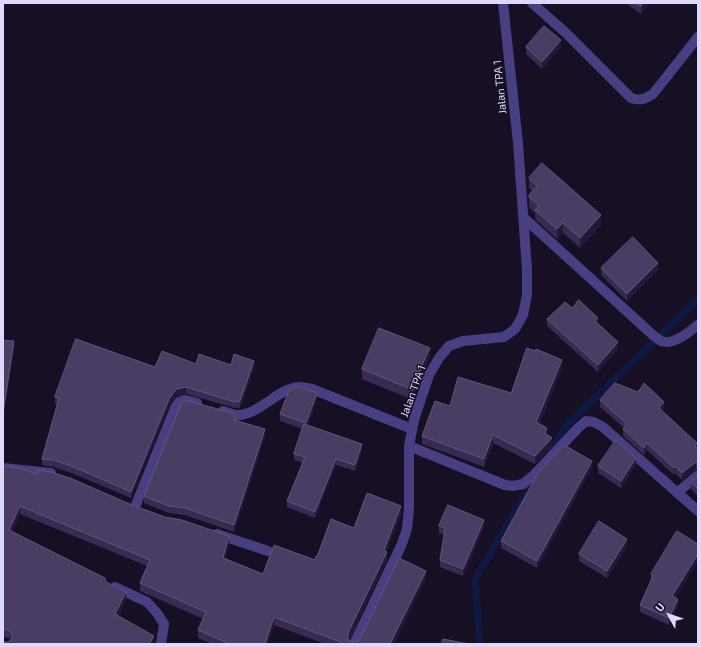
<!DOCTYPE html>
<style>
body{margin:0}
#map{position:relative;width:701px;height:647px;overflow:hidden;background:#171025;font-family:"Exo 2",sans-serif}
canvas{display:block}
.frame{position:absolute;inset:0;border:4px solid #e0d7fd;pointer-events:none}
.north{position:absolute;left:649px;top:595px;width:40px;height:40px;-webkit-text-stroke:3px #171025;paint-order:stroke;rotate:310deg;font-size:11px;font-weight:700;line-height:16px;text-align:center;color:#e0d7fd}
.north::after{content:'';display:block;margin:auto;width:14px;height:18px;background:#e0d7fd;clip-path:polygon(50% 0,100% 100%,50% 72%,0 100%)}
</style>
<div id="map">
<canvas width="701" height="647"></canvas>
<div class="frame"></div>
<div class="north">U</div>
</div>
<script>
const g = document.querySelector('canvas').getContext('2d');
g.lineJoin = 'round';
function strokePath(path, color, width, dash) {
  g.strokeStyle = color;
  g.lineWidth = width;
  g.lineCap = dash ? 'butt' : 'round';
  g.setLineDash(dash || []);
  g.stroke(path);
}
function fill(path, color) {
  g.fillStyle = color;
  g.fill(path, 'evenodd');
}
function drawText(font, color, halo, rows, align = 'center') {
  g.font = font + ' "Exo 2",sans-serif';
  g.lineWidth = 3;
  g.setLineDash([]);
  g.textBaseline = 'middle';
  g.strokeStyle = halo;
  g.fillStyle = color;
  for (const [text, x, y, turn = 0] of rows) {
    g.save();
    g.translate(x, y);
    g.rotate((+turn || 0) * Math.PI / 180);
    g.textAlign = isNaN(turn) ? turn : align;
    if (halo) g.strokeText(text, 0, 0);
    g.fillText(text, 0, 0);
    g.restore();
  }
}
strokePath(new Path2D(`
 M549,454L567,425L698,299
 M480,644L475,579L537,475`), '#0d1942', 7);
strokePath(new Path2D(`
 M532,3L566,33L631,98C641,101 644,99 653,94L698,37
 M523,217L654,336C656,337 659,340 661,341C673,346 689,332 698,325
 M223,411C227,412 231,414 235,415C257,417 278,388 299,387C303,387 308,388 312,389L412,429
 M409,446L505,485L513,486L523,484L533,476L578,428L586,421L594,422L603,427L698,511
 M3,468L51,473
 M678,492L698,475
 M135,507L175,408L179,402L185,400L197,403
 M217,534L268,551
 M115,587L147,602L157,613L164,624L161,644
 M354,644L401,546L407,529L409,508V446L414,420L429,375L439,358L449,346L463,341L504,337L515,329L523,315L527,295V270L518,143L503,3`), '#493e82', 10);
fill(new Path2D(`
 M626,3H650L641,14Z
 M526,47H561L542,69L526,54Z
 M529,178L601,225L580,248L563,233L557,239L535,219V213L529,207V195L532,191L529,188Z
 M601,268L658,270L627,301L601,275Z
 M572,308L598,324L618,349L598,372L547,326V319Z
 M430,357L423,373L413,400L362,379V369Z
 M196,364L231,365L254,367L240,408H235L186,394L177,396L174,398L169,406L131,498L74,474L54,467L42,465V459L57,404H55V397L155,367Z
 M562,368L539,424L547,435L552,446L535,464L493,443L484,467L422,444V436L450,406L511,393Z
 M317,399L308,425L362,450L355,471L336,465L315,518L287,507V501L303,463L294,460V454L303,429L280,421V414Z
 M600,400L664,409L662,411L698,449V469H696L682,480L675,473L674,475L647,450L644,455L623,436V429L624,428L600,407Z
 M236,420L265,436L234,532L185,515L169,513L144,503V496Z
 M636,465L621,488L598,473V466Z
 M3,466L132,505L229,544L225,558L263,574L315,560L317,557L354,528L401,514L386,552L387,560L349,640L352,642H357L426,578L394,644H325L274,625L267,644H212L198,638V630L203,619L140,591V583L147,566L20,514L12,532L105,581L126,599L118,616L154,644L8,642L11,640L8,638L3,637Z
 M592,468L537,568L501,548V541Z
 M698,476V496L691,489V482Z
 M439,526L484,527L463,576L440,567V560L444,535L439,533Z
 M627,546L607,578L579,561V554Z
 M698,561L675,598L678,606L669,625L640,612V605L651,581V574Z`), '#382a52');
fill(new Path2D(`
 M643,3H650L641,14V6Z
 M561,40V47L542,69V62Z
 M601,215V225L580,248V238Z
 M563,223V233L557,239V229Z
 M658,263V270L627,301V294Z
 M598,318V325L595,321Z
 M14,341V349L3,421V413Z
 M618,342V349L598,372V365Z
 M430,348V357L423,373L413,400V390L423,363Z
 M562,360V368L536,430V422Z
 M254,361V367L240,408V401Z
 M186,387V394L177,396L174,398L169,406L131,498V492L169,399L174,392L177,389Z
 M317,393V399L306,430V423Z
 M664,402V409L659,415V408Z
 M547,428V436L545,433Z
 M265,429V436L234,532V525Z
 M493,435V443L484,467V459Z
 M552,438V446L535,464V456Z
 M647,443V450L644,455V448Z
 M697,443V450L695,446Z
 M362,444V450L355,471V465Z
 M636,458V465L621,488V481Z
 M336,459V465L315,518V512Z
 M592,461V468L537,568V561Z
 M696,462V469L682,480V473Z
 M675,466V473L674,475V468Z
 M20,506V514L9,538V530Z
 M401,506V514L384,558V550Z
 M484,520V527L463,576V569Z
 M229,536V544L223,565V558Z
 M627,539V546L607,578V571Z
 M387,552V560L348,641V633Z
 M698,554V561L672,603V596Z
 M426,571V578L394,644H390Z
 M126,592V599L115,622V614Z
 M678,599V606L669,625V618Z
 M274,617V625L267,644H265Z
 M154,636V644H149Z`), '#231838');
const building = new Path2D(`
 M637,3H643L641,6Z
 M544,26L561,40L542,62L526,47Z
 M542,163L601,215L580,238L563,223L557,229L535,210L539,206L529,197V195L537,186L529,178Z
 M633,237L658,263L627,294L601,268Z
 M579,300L598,318L595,321L618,342L598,365L547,319L565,302L572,308Z
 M379,328L430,348L423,363L413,390L362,369Z
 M76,339L155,367L162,351L196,364L199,354L231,365L234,354L254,361L240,401L235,402L186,387L177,389L174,392L169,399L131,492L74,467L54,460L42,459L59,398L55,397Z
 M3,340L14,341L3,413Z
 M527,348L535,351L536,349L562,360L536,422L547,428L545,433L552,438L535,456L493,435L484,459L422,436L435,401L450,406L458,377L511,393Z
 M615,383L638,392L644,383L664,402L659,408L697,443L695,446L698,449V462H696L682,473L675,466L674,468L647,443L644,448L623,429L627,424L600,400Z
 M296,387H300L317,393L306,423L280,414L289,390Z
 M185,400L236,414L234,420L265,429L234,525L185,508L169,506L144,496L181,404L183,401Z
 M304,424L362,444L355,465L336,459L315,512L287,501L305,457L294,454Z
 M616,440L636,458L621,481L598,466Z
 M564,445L592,461L537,561L501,541L538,473Z
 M3,466L20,468L37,474L38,470L51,472L70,478L132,505L165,517L182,520L229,536L223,558L263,574L274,545L315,560L316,556L317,557L331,519L354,528L367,493L401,506L384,550L387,552L348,633V640L352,642H357L360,639L399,558L426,571L390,644H346L274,617L265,644H230L198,630L206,612L140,583L150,560L20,506L9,530L105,578V581L108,583L126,592L115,614L154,636L149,644H3V642H8L12,639V635L11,632L8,630L3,629Z
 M698,476V489L691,482Z
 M448,505L484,520L463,569L440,560L445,528L439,526Z
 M599,521L627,539L607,571L579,554Z
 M677,531L698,544V554L672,596L678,599L669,618L640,605L653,576L651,574Z
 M443,639L469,644H442Z`);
fill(building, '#4a3d64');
strokePath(building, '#61557c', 1);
drawText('11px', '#e0d7fd', '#171025', [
 ["Jalan TPA 1",500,87,-96],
 ["Jalan TPA 1",413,391,-70]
]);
</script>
